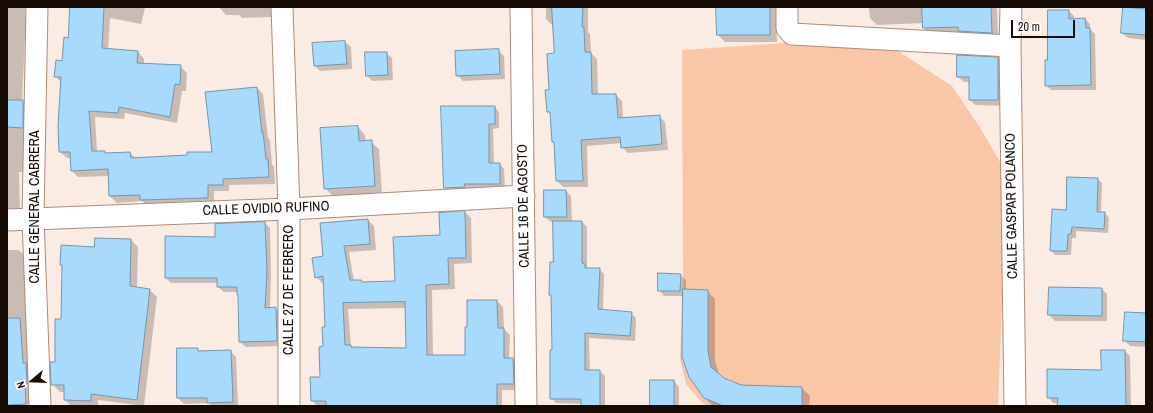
<!DOCTYPE html>
<style>
body{margin:0}
#map{position:relative;width:1153px;height:413px;overflow:hidden;background:#fbece3;font-family:"Archivo Narrow",sans-serif}
canvas{display:block}
.frame{position:absolute;inset:0;border:8px solid #170c05;pointer-events:none}
.north{position:absolute;left:12px;top:361px;width:40px;height:40px;-webkit-text-stroke:3px #fff;paint-order:stroke;rotate:251deg;font-size:11px;font-weight:700;line-height:16px;text-align:center;color:#170c05}
.north::after{content:'';display:block;margin:auto;width:14px;height:18px;background:#170c05;clip-path:polygon(50% 0,100% 100%,50% 72%,0 100%)}
.scale{position:absolute;left:1011px;top:20px;width:64px;height:18px;box-sizing:border-box;border:2px solid #170c05;border-top:0;padding-left:5px;font-size:12px;line-height:14px;white-space:nowrap;color:#170c05;-webkit-text-stroke:3px #fff;paint-order:stroke}
</style>
<div id="map">
<canvas width="1153" height="413"></canvas>
<div class="frame"></div>
<div class="north">N</div>
<div class="scale">20 m</div>
</div>
<script>
const g = document.querySelector('canvas').getContext('2d');
g.lineJoin = 'round';
function fill(path, color) {
  g.fillStyle = color;
  g.fill(path, 'evenodd');
}
function strokePath(path, color, width, dash) {
  g.strokeStyle = color;
  g.lineWidth = width;
  g.lineCap = dash ? 'butt' : 'round';
  g.setLineDash(dash || []);
  g.stroke(path);
}
function drawText(font, color, halo, rows, align = 'center') {
  g.font = font + ' "Archivo Narrow",sans-serif';
  g.lineWidth = 3;
  g.setLineDash([]);
  g.textBaseline = 'middle';
  g.strokeStyle = halo;
  g.fillStyle = color;
  for (const [text, x, y, turn = 0] of rows) {
    g.save();
    g.translate(x, y);
    g.rotate((+turn || 0) * Math.PI / 180);
    g.textAlign = isNaN(turn) ? turn : align;
    if (halo) g.strokeText(text, 0, 0);
    g.fillText(text, 0, 0);
    g.restore();
  }
}
fill(new Path2D(`
 M830,40L898,51L952,86L981,129L1007,174L998,406H709L702,403L686,384L680,359L683,285L682,50Z`), '#fac6a8');
fill(new Path2D(`
 M7,7H25V15L26,16L22,101L29,108L26,172H19L20,211L7,212Z
 M71,7H144L145,8L141,24L110,18L108,50L138,52L144,59V65L180,66L187,73L186,91H182L177,123L125,113L124,119L95,117L97,152H104L106,154L130,153L136,158L188,156L213,153L257,88L263,94L268,138L270,140L272,165L274,166L275,184L229,185V191H214V204L148,206L142,201L117,203L110,196L109,176L78,177L72,171L71,158H67L60,152L62,83L55,76L63,62L69,39Z
 M219,7H273V17L242,18L239,15H226Z
 M546,7H588V32L590,34L591,53L597,59L598,95H616L622,101L623,119L659,116L665,122L668,150L628,153L622,147V143L587,146L588,187H563L557,181L555,143L553,141L551,115L548,112L555,54L554,25H552L546,19Z
 M717,7H776L777,42H725L718,35Z
 M869,7H997L998,39L930,34L924,28L923,23L877,25L870,18Z
 M1146,10V40L1128,38L1122,33Z
 M1069,11L1074,16V20L1085,19L1090,24V29L1095,34L1096,90H1051L1046,85L1048,61Z
 M345,42L351,47L352,69L320,71L315,66Z
 M498,50L504,56L505,79L463,81L457,75Z
 M386,53L392,58L393,80L372,81L367,75Z
 M998,58L1003,64V106L975,105L970,100V82H964L958,77Z
 M442,107H495L499,112V128L493,129L494,164H500L504,169L505,188H469V192L450,193L445,188Z
 M358,127L365,135L366,142H371L379,149L382,193L333,196L325,188Z
 M1098,179L1102,183L1101,213H1105L1109,218L1108,233L1076,231V238H1072L1071,255H1055L1051,250Z
 M566,191L571,196L572,222H582L587,227V267L589,269H599L604,274L603,311L631,313L636,318L635,341L589,338L590,371H600L605,376V406H582V404L556,403L551,398L553,351L552,297L550,295L554,263V222H551L545,217Z
 M465,212L471,218L472,263L454,264L455,289L432,290L433,356L466,357L497,301L503,307L504,329L510,335L509,359H513L519,365V390H502V406H317L312,400L321,378L326,328L324,283H322L316,277L324,257L368,220L374,226L376,250L349,252L354,281H361L363,283L396,282ZM406,308L407,349L352,348L351,346L348,309Z
 M265,223L270,228L271,277L270,309L276,308L281,314L282,346L246,347L240,342L239,296L238,292H224L218,287V283H171L166,278L216,238Z
 M131,240L138,247L137,288L150,290L157,297L144,406L98,400V406H71L65,400V392H60L52,384L62,320L63,266L61,264L95,248Z
 M7,250H19L27,258L32,406H7Z
 M680,275L686,280V290L707,291L715,299V360L719,375L723,379L741,386L802,388L810,396L809,406H713L705,398L684,296H664L659,290Z
 M1102,289L1107,294V321H1055L1049,315Z
 M1146,314V347L1130,346L1124,340Z
 M197,349L200,352L230,351L236,357L238,406H211L209,403L184,404L178,398Z
 M1125,351L1130,356L1131,406H1058V403H1053L1048,397L1102,371Z
 M674,381L679,387V406H651Z`), '#0003');
const building = new Path2D(`
 M70,7H104L102,48L138,51L137,63L181,65L180,85L175,84L170,117L119,107L118,113L89,111L92,151H105V153L130,152L131,158L187,155V152H212L205,92L257,87L262,133L263,132L266,159H268L269,177L223,179V185H208V198L140,200V195L109,196L108,169L71,171L70,152H59L58,126L61,77H54L56,60L62,61L64,37L68,38Z
 M552,7H583L582,27H584L585,52H591L592,94H616L618,118L660,115L662,144L621,148L620,137L581,140L583,181H556L554,142H552L550,112H547L545,90H549L547,54L554,53Z
 M716,7H770V35H717Z
 M922,7H991L992,33L958,31V27L923,28Z
 M1123,7L1146,9V35L1121,33Z
 M1048,10H1069V19L1085,18L1086,28H1090L1091,85L1045,86V60H1047Z
 M345,41L347,64L314,66L312,43Z
 M499,49L500,74L456,76L455,51Z
 M365,52H387L388,75L366,76Z
 M957,55L998,57V100H969V77H957Z
 M7,100H23V128L7,127Z
 M441,106H495V124H489V163H500V184H464L465,187L444,188Z
 M358,126L359,141L372,140L375,186L324,189L320,128Z
 M1067,177L1098,178L1097,212H1105L1104,229L1072,227L1071,234H1068L1067,251H1050L1052,209L1066,210Z
 M544,190H566L567,217H544Z
 M465,211L466,258H448L449,284L426,285L427,355H465V327H467V300H497L498,328H504V358H513L514,384H497V406H326V401H311L310,377H320L319,347L323,346L322,327H325L323,276L315,278L312,258L323,256L320,223L368,219L370,244L344,246L350,280H361L362,282L395,281L393,237L440,235L439,213ZM405,302L406,348L351,347V345H345L343,303Z
 M553,221H582V263L585,264V268H600L598,309L632,312L630,336L585,333V370H600V406H581V399H550V350H552L551,295H549L550,262H553Z
 M265,222L267,271L265,308L276,307L277,341L239,342L238,295H237V287H217V278H165V236L215,237V224Z
 M95,238L131,239L130,286L150,289L137,400L91,394V401L64,400V385H51L50,362H55V319H61L62,265H60L61,245L94,247Z
 M658,273L681,274L680,291H658Z
 M1049,287L1102,288V316L1048,315Z
 M683,289L708,290V351L711,367L724,378L741,385L802,387V406H723L704,398L689,377L682,357Z
 M1125,312L1146,313V342L1123,341Z
 M7,318H20L23,363H26L27,384H25L26,404L7,405Z
 M177,348H198V351L231,350L233,402L207,403V398H177Z
 M1101,350H1125L1126,406H1057L1058,398H1047V369L1101,370Z
 M650,380H674V406H650Z`);
fill(building, '#a7dafd');
strokePath(building, '#7494aa', 1);
const minor = new Path2D(`
 M37,7L33,218L40,406
 M282,7L289,209V406
 M521,7L526,406
 M787,7V28L792,34L1010,46
 M1011,7L1010,46L1015,406
 M7,220L289,209L524,196`);
strokePath(minor, '#ad8b78', 23);
strokePath(minor, '#fff', 21);
drawText('14px', '#170c05', '#fff', [
 ["CALLE 16 DE AGOSTO",524,206,-91],
 ["CALLE GASPAR POLANCO",1012,206,-91],
 ["CALLE GENERAL CABRERA",35,207,-90],
 ["CALLE OVIDIO RUFINO",266,209,-2],
 ["CALLE 27 DE FEBRERO",289,290,-90]
]);
</script>
